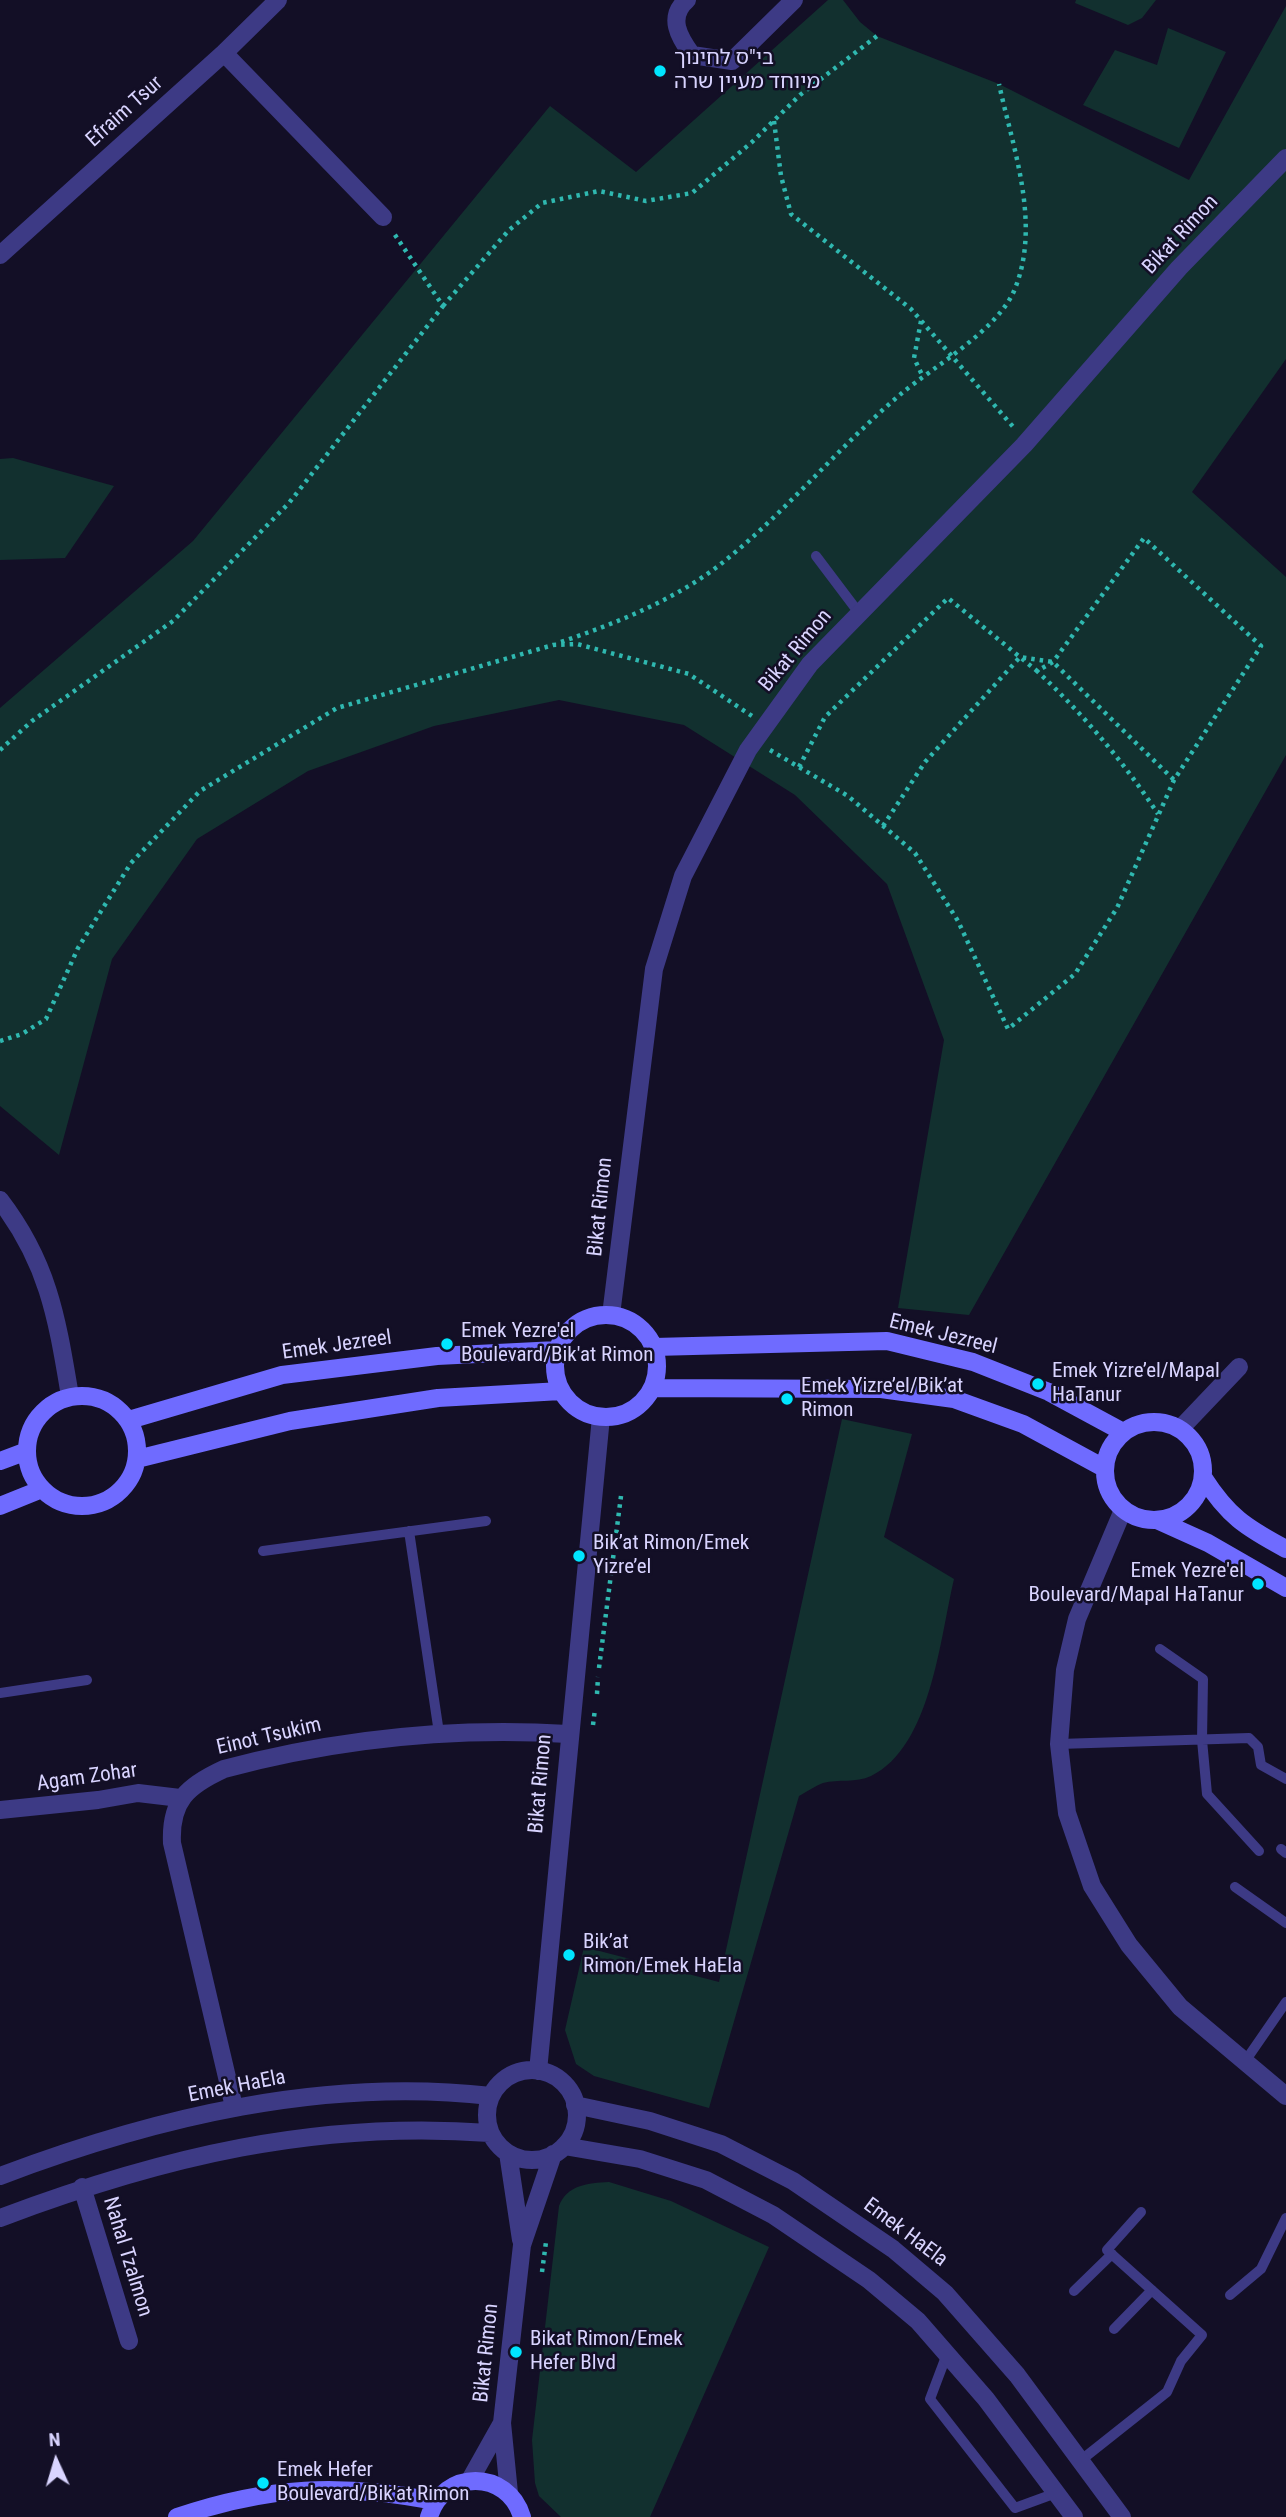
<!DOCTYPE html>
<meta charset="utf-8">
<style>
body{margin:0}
#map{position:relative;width:1286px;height:2517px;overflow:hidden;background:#130f26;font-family:"Roboto Condensed",sans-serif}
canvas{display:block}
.north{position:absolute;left:21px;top:2426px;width:70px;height:70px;-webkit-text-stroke:5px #130f26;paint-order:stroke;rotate:356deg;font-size:19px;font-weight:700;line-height:28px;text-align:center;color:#d9d4ff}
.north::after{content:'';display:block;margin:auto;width:24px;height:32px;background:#d9d4ff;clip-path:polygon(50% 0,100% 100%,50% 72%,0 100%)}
</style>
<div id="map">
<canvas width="1286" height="2517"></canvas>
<div class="north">N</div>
</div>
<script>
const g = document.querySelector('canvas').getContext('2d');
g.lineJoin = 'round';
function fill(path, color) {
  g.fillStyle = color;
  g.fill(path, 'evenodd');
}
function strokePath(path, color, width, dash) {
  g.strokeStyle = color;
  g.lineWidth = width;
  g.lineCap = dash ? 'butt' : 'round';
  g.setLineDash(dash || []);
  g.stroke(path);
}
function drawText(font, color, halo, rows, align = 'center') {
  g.font = font + ' "Roboto Condensed","Noto Sans Hebrew",sans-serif';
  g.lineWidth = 5;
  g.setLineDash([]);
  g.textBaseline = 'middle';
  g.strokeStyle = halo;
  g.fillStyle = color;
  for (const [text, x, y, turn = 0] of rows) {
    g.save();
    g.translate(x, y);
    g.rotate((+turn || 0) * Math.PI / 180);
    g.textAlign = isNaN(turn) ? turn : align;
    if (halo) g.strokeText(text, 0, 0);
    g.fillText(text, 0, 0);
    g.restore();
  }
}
fill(new Path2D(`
 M828,0H843L860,22L877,36L999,84L1189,180L1286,6V359L1192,492L1286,577V755L969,1315L898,1308L944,1040L887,884L795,795L684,725L559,700L434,726L308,771L197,839L112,959L59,1155L0,1106V708L193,541L550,106L636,172Z
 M1076,0H1156L1142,18L1128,25L1075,3Z
 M1168,28L1226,52L1179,148L1083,105L1115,50L1157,65Z
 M13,458L114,486L65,558L0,560V459Z
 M842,1419L912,1434L884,1537L954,1579C940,1638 931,1747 871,1776C856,1783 838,1779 823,1783C815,1786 806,1792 799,1796L709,2108L594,2076L576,2064L565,2030L584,1947L719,1982Z
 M609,2182L671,2201L769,2247L650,2517H561L539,2496L535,2483L532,2440L559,2206C567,2185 588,2183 609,2182Z`), '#12302f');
strokePath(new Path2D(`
 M774,121L781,176L791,214L911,309L1015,429
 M443,306L509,230L542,203L599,191L646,201L692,193L752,142L800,95L877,36
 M921,321L914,358L923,377
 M561,642C616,623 670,602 717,567C784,515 837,448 902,393C935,366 997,330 1014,291C1042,225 1013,149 999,84
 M0,750L32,721L173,621L289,503L443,306L393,232
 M770,750L848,796L915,853L958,921L1008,1029L1075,974L1117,908L1174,780L1261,646L1144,538L1053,662L1037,671C1084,715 1123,761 1158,814
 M799,767L825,717L948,598L1037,671
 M883,826L925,762L1020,657L1053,662L1174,780
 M0,1041L22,1034L46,1019L78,948L131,863L200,791L337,708L553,645L577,644L689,674L752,716
 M599,1668L621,1496
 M597,1694L598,1677
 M593,1725L595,1709
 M542,2272L546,2242`), '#2fb8b0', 4.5, [3.5, 5]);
strokePath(new Path2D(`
 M816,556L859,613
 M409,1531L439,1733
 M263,1551L486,1521
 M1160,1649L1203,1679L1202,1740L1207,1794L1259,1851
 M0,1693L87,1680
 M1059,1744L1249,1738L1258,1747L1261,1765L1286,1779
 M1281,1849L1286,1853
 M1235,1887L1286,1923
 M1246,2060L1286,2002
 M1074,2291L1112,2254
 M1230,2295L1261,2269L1286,2218
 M1114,2329L1152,2290
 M947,2354L930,2399L1015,2508L1056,2493
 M1080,2461L1167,2392L1181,2361L1202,2335L1107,2250L1141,2212`), '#3d3a85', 10);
strokePath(new Path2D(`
 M687,0C667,17 679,37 692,55L732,61L794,0
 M224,53L383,217
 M0,255L224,53L278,0
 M0,1200C49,1264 57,1319 70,1396
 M611,1315L654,969L683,876L748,750L810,664L1024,445L1179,268L1286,158
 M1180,1429L1239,1367
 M1123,1510L1077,1619L1065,1670L1059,1744L1067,1813L1092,1886L1129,1945L1180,2007L1286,2096
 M0,1810L98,1800L138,1793L180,1798
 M487 2115a45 45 0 1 1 90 0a45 45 0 1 1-90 0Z
 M538,2071L601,1417
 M575,2105L650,2121L721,2144L793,2181L893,2249L945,2293L1017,2375L1122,2517
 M234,2107L172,1843C170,1801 187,1786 224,1769C337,1739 452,1727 568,1734
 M564,2146L640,2159L706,2180L773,2215L869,2280L918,2321L986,2399L1074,2517
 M508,2153L521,2240
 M0,2176C156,2117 324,2077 491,2096
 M82,2187L129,2341
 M0,2218C162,2157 316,2120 490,2133
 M470,2480L502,2423
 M509,2493L502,2423L522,2245L553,2154`), '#3d3a85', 18);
strokePath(new Path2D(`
 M555 1366a51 51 0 1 1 102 0a51 51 0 1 1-102 0Z
 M654,1347L887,1341L973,1362L1049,1392L1123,1432
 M653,1388L881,1389L954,1399L1023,1424L1104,1468
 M27 1451a55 55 0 1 1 110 0a55 55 0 1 1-110 0Z
 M129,1420L282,1375L437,1356L557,1350
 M1105 1471a49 49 0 1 1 98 0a49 49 0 1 1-98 0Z
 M137,1459L290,1421L438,1398L561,1391
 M0,1461L27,1451
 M1203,1477C1228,1516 1245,1527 1286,1549
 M0,1506L42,1489
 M1157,1520L1208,1543L1286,1588
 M177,2517C268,2486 341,2483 435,2501
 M429,2517C443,2469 508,2469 522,2517`), '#6f6bff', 18);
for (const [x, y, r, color] of [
 [660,71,7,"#00e5ff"],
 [447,1344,7,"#00e5ff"],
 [1038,1384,7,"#00e5ff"],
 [787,1399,7,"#00e5ff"],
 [579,1556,7,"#00e5ff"],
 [1258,1584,7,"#00e5ff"],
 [569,1955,7,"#00e5ff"],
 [516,2352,7,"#00e5ff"],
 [263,2483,7,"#00e5ff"]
]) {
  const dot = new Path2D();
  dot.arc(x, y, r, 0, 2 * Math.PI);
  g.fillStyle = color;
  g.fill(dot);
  strokePath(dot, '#130f26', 2.5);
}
drawText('21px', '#d9d4ff', '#130f26', [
 ["בי\"ס לחינוך",674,59],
 ["מיוחד מעיין שרה",674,83],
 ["Emek Yezre'el",461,1332],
 ["Boulevard/Bik'at Rimon",461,1356],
 ["Emek Yizre’el/Mapal",1052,1372],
 ["HaTanur",1052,1396],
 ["Emek Yizre’el/Bik’at",801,1387],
 ["Rimon",801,1411],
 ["Bik’at Rimon/Emek",593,1544],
 ["Yizre’el",593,1568],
 ["Emek Yezre'el",1244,1572,"right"],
 ["Boulevard/Mapal HaTanur",1244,1596,"right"],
 ["Bik’at",583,1943],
 ["Rimon/Emek HaEla",583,1967],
 ["Bikat Rimon/Emek",530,2340],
 ["Hefer Blvd",530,2364],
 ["Emek Hefer",277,2471],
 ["Boulevard/Bik'at Rimon",277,2495]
], 'left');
drawText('21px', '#d9d4ff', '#130f26', [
 ["Efraim Tsur",125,112,-42],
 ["Bikat Rimon",1181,235,-47],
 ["Bikat Rimon",796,651,-50],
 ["Bikat Rimon",601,1207,-84],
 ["Emek Jezreel",943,1335,14],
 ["Emek Jezreel",337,1346,-8],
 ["Einot Tsukim",269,1737,-13],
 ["Agam Zohar",87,1778,-8],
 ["Bikat Rimon",541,1784,-85],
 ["Emek HaEla",237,2087,-11],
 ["Emek HaEla",905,2233,37],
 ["Nahal Tzalmon",127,2257,73],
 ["Bikat Rimon",487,2353,-84]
]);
</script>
